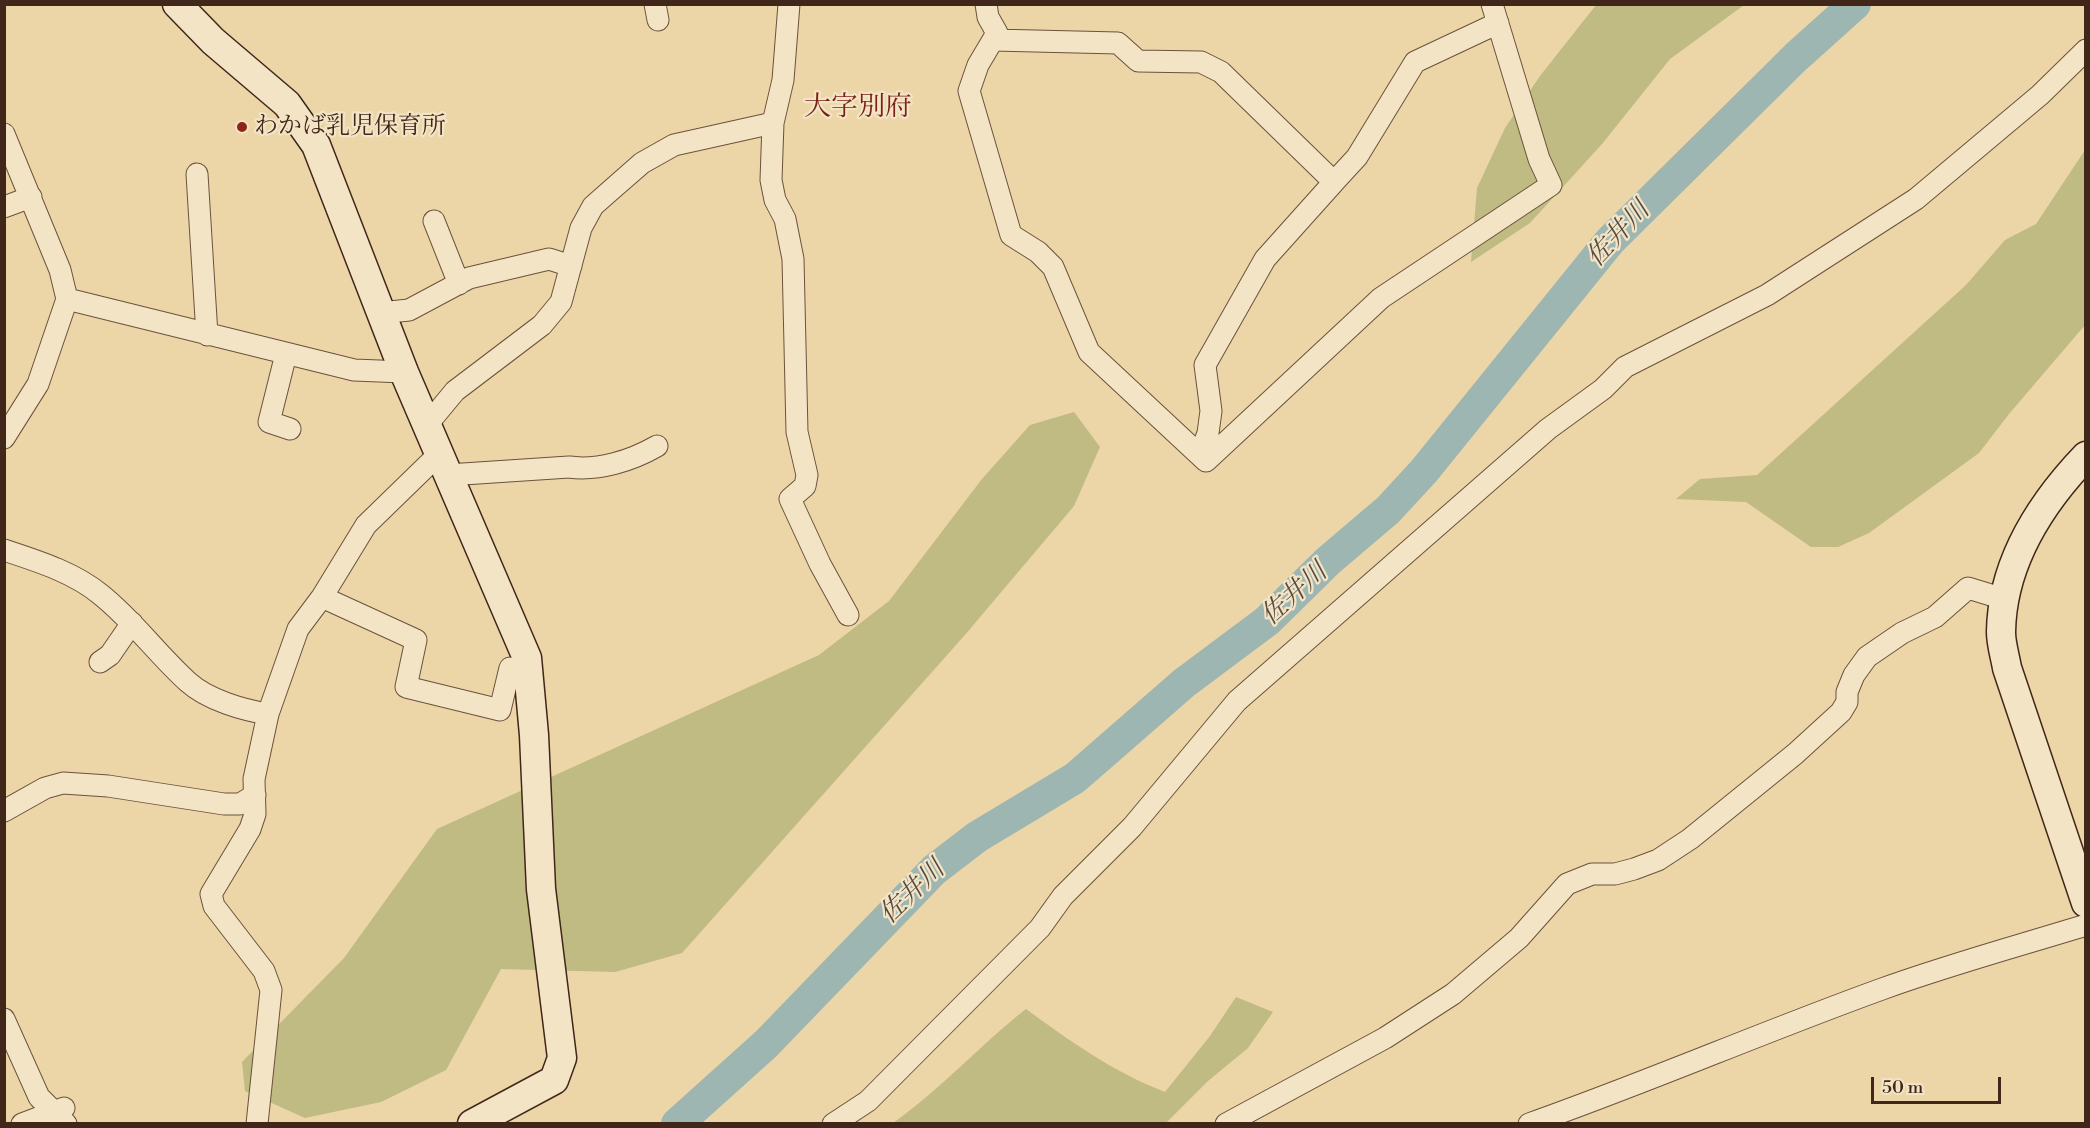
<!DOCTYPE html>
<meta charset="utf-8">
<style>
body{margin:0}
#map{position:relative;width:2090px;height:1128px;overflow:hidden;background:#ecd5a7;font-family:"Libre Bodoni",serif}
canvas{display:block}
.frame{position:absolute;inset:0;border:6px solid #402719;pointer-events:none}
.scale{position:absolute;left:1871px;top:1077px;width:130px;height:27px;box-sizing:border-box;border:3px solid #402719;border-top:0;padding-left:8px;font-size:18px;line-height:21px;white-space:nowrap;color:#402719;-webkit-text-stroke:4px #f3e4c6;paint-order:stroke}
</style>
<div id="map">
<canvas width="2090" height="1128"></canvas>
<div class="frame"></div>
<div class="scale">50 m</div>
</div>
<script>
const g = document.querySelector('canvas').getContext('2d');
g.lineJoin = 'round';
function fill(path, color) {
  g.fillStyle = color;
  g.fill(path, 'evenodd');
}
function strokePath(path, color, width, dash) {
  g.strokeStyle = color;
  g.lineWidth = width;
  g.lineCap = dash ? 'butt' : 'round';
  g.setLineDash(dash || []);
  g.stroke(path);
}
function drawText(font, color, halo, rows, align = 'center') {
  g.font = font + ' "Libre Bodoni","Noto Serif JP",serif';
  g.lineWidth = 4.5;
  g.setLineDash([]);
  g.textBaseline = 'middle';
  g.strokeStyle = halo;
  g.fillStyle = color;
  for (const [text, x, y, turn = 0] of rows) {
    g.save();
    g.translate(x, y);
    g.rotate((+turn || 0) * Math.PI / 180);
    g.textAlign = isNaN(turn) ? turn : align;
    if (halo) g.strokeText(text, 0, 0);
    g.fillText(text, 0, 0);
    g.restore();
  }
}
fill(new Path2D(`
 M1596,5H1744L1670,59L1602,144L1530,223L1471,262L1477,188L1505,128L1540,76Z
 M2085,150V325L2009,414L1979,453L1869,533L1838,547H1811L1746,502L1676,499L1700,479L1757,475L1966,285L2005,240L2036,224Z
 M1074,412L1100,447L1074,506L964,636L682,953L615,972L501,969L446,1070L381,1102L305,1118L245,1091L242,1062L344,958L437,829L819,655L889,601L982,479L1030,425Z
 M1236,997L1273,1012L1248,1048L1208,1081L1166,1123H893C940,1090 980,1045 1026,1009C1070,1041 1113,1072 1165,1092L1210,1036Z`), '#bfbb82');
strokePath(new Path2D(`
 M677,1124L766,1044L934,870L977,837L1075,778L1184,683L1267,621L1328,561L1388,510L1424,471L1610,241L1796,57L1855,4`), '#9db6b2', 32);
const street = new Path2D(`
 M655,4L658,20
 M789,4L783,80L773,123L771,180L775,200L785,219L793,259L797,432L807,475L805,486L790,499L820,564L848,615
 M986,4L988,17L997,33L978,65L969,91L1011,235L1038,252L1053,267L1089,352L1206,461L1381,298L1551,185L1539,159L1492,4
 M993,40L1118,43L1138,61L1201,62L1221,72L1334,182L1357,157L1415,62L1498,23
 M4,134L60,270L67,299L38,384L4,438
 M197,174L207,335
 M4,207L31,197
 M434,221L459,284
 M67,299L354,370L404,372
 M380,313L409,310L469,278L549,259L571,266
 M286,354L269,422L290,429
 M426,426L455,391L542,325L561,302L581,228L593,206L610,191L642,163L674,145L773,123
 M1200,455L1208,433L1211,411L1205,365L1265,259L1334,182
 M448,475L569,467C598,471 631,461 657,446
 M4,550C37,561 73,572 100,594C133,620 157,654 188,682C208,700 243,710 268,714
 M322,597L416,640L406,687L500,710L510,668L529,671
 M100,662L110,655L132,623
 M4,811L45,788L63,783L108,786L224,804H240L255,795
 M4,1019L39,1097L66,1124
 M22,1124L64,1108
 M257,1124L271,990L264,971L214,906L211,894L250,829L255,814L254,779L268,714L298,629L322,597L366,525L438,455
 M833,1124L868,1101L1040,928L1063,896L1132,827L1237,701L1548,429L1603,389L1625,367L1767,295L1916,199L2040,95L2086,50
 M1226,1124L1385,1038L1453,994L1519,938L1567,884L1592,874H1615L1634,869L1658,860L1690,839L1795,754L1841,712L1847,702V692L1854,675L1867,657L1902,633L1935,617L1968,588L2004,599
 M1529,1124C1648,1082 1763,1032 1882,989C1948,965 2018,946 2086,925`);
const secondary = new Path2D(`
 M177,4L213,41L287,104L316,145L404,372L527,658L534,735L541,889L562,1058L554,1080L472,1124
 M2086,456C2040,504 2002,564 2001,632C2001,644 2005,656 2007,668L2086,903`);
strokePath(street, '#6b523c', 23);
strokePath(secondary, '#402719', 31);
strokePath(street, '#f3e4c6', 21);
strokePath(secondary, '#f3e4c6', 28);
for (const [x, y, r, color] of [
 [242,127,6,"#8f2418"]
]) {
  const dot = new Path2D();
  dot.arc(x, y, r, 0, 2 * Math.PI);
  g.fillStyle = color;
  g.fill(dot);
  strokePath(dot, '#f3e4c6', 2);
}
drawText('24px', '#402719', '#f3e4c6', [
 ["わかば乳児保育所",254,127]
], 'left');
drawText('italic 26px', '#574b3f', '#f3e4c6', [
 ["佐井川",1619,235,-47],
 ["佐井川",1295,595,-42],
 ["佐井川",913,893,-44]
]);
drawText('27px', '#7a1f14', '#f3e4c6', [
 ["大字別府",858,109]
]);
</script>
